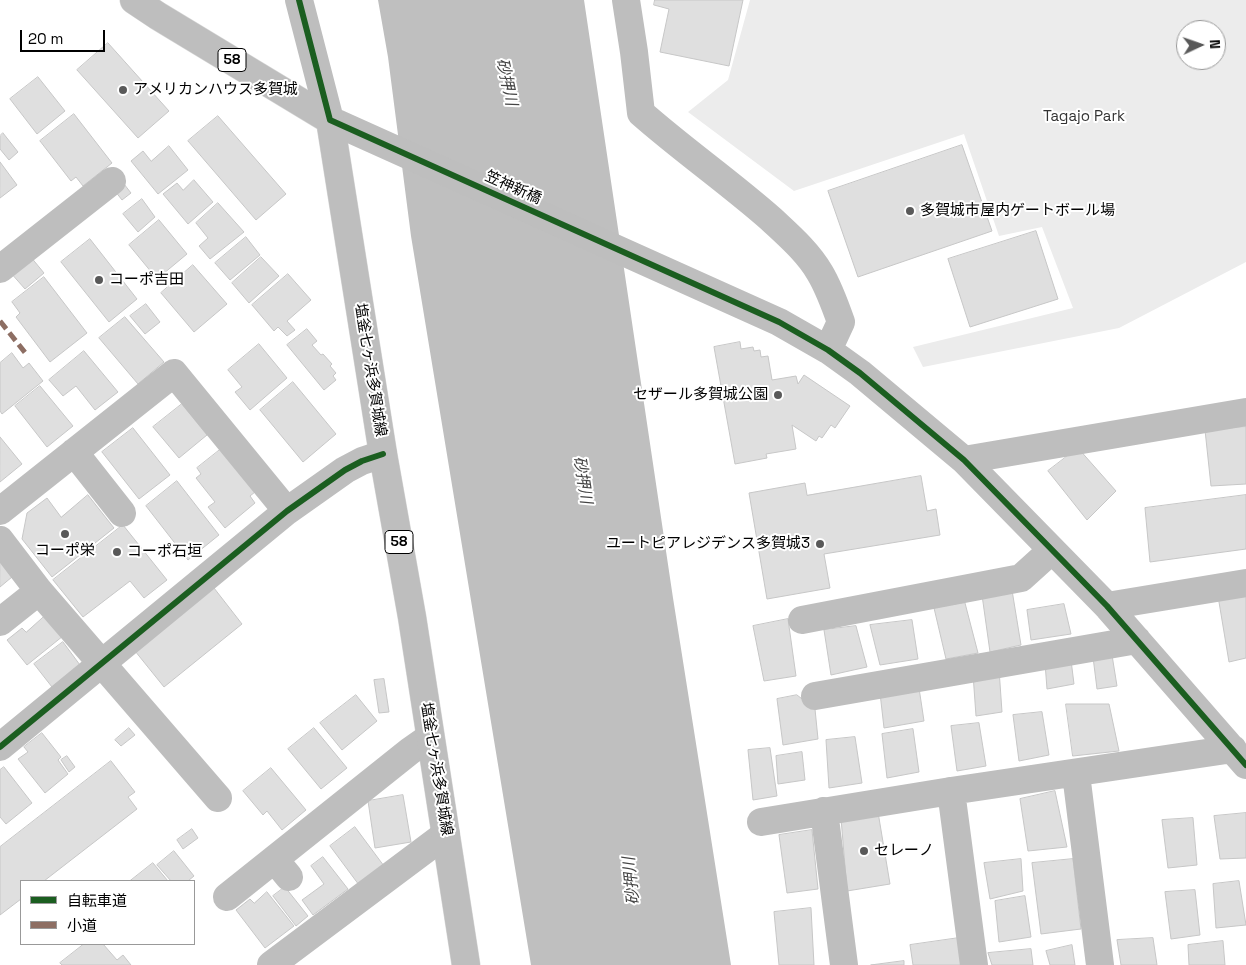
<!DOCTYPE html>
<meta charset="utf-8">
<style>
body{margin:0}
#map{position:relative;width:1246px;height:965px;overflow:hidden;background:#fff;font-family:"Space Grotesk","Noto Sans JP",sans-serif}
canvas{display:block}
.legend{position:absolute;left:20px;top:880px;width:175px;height:65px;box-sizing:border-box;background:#fff;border:1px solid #999;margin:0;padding:6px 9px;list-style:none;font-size:15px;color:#000}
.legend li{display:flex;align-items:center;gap:10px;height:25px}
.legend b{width:25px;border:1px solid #999}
.north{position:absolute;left:1176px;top:20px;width:50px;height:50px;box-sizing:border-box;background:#fff;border:1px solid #999;border-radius:50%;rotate:87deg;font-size:14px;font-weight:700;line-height:20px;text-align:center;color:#000}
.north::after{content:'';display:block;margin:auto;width:18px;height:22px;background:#595959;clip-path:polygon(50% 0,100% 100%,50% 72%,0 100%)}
.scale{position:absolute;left:20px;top:30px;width:85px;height:22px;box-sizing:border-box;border:2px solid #000;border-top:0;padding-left:6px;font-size:15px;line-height:18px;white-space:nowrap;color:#000;-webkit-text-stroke:4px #fff;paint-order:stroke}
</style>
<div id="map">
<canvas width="1246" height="965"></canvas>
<ul class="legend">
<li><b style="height:6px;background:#1b5e20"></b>自転車道</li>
<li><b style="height:6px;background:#8d6e63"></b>小道</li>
</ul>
<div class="north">N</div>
<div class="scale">20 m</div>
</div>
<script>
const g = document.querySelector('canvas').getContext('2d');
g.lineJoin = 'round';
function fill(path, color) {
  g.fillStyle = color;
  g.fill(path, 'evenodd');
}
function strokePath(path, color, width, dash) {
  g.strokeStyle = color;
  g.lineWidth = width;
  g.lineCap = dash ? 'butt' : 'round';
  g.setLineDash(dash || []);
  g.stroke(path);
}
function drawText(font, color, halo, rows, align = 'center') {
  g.font = font + ' "Space Grotesk","Noto Sans JP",sans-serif';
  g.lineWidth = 4;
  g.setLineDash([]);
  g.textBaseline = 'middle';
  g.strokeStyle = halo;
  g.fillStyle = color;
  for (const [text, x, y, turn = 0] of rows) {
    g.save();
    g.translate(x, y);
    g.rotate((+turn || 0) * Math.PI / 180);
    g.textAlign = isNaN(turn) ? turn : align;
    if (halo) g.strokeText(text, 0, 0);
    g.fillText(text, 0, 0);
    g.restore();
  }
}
fill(new Path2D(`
 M750,0H1246V262L1119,328L923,367L913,347L1073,308L1042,227L999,236L964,134L794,191L688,112L728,80ZM1186,30H1216V60H1186Z`), '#ececec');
fill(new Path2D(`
 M378,0H584L673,598L731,965H531L411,236L388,57Z`), '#bfbfbf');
const building = new Path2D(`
 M655,0H743L729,66L660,52L669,9L654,5Z
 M108,43L169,111L138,138L77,70Z
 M38,77L65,111L37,134L10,99Z
 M74,114L112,163L83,186L76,177L71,181L40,141Z
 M218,116L286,194L256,220L188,141Z
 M3,133L18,152L9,160L0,149V136Z
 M962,145L992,231L858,277L828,191Z
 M169,146L188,170L158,194L131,161L143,151L151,161Z
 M0,162L17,185L0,198Z
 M194,180L213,202L188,224L163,194L177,183L183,190Z
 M124,184L131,193L122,200L115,191Z
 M142,199L155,217L138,232L123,214Z
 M218,203L244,232L210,259L199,246L208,238L196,223Z
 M159,220L187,254L157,279L129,245Z
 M1036,231L1058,299L970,327L948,259Z
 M246,237L260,255L230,280L215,263Z
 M90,239L137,299L109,322L61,262Z
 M30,256L44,273L25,289L10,272Z
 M261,257L279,276L249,303L232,283Z
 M193,265L227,304L194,332L161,293Z
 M288,274L311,300L287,321L295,330L287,336L278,327L274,331L252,305Z
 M44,277L87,333L50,362L16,317L20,313L12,302Z
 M146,304L160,322L145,334L130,316Z
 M125,317L164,362L138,384L99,338Z
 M307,329L317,341L312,345L321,355L323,354L332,364L330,366L336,373L333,376L336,380L324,390L287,345Z
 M740,342L741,349L753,347L754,351L760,350L761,357L768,356L772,380L796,376L798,384L804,375L850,406L835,428L831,425L822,438L819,436L816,441L792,425L796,449L766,454L767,458L735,464L714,347Z
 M259,344L287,378L250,410L235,392L242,387L228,370Z
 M84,351L118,392L95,410L76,386L63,396L49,380Z
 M12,353L23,368L29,363L43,381L2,414L0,411V363Z
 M293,382L336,434L303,462L260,410Z
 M40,386L73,426L47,447L15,406Z
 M182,404L207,435L179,458L153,427Z
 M1246,427V484L1211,486L1205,430Z
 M133,428L170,475L139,499L102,452Z
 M0,437L22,464L0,482Z
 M1078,448L1116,491L1087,520L1048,471Z
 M221,449L255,492L250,496L255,503L225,528L208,507L215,502L196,478L201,474L197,468Z
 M921,476L927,511L936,509L940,535L824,554L830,588L767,599L749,493L805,483L807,495Z
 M177,481L219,535L188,560L146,506Z
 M88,495L114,528L52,577L22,539L27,513L47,498L61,517Z
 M1246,495V549L1150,562L1145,508Z
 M123,525L167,580L144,598L130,581L83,617L53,580Z
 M0,561L12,577L0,587Z
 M214,588L242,624L164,687L135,651Z
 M1012,590L1021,645L990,652L982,595Z
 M1246,592V658L1229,662L1218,596Z
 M965,603L978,653L946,659L934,608Z
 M1064,604L1071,634L1031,640L1027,610Z
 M46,615L63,636L27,665L7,640L22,628L26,632Z
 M788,619L796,676L764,681L753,626Z
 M912,620L918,659L880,665L870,625Z
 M856,626L867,667L831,675L824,630Z
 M63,642L80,665L52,687L34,664Z
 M1112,655L1117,686L1097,689L1093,657Z
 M1071,660L1074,684L1047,689L1045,663Z
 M999,669L1002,712L976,716L973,674Z
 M384,679L389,712L379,713L374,680Z
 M919,688L924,721L884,728L880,693Z
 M356,695L377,721L342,750L320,723Z
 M797,695L815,709L818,739L783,745L777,699Z
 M1066,704H1109L1119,751L1073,756Z
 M1042,712L1049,755L1019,761L1013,715Z
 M979,723L986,766L957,771L951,726Z
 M129,728L135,735L121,746L115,740Z
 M314,728L347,768L321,789L288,749Z
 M913,729L919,772L887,778L882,734Z
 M42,733L61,757L58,760L68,774L45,793L18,759L28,752L24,747Z
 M855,737L862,783L829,788L826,740Z
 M770,748L777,796L753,800L748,750Z
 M802,752L805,780L778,784L776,756Z
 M67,756L75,767L69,772L61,760Z
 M111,761L135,792L128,797L137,809L44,881H21V899L0,915V847Z
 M4,767L32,803L6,824L0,817V770Z
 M271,768L306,810L282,830L267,811L263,815L243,791Z
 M1055,791L1067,847L1028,851L1020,799Z
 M403,795L411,842L375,848L368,801Z
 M878,812L890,884L847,891L841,818Z
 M1246,813V858L1220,859L1214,816Z
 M1193,818L1197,865L1168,868L1162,820Z
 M355,827L384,866L359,885L330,846Z
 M192,829L198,838L183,849L177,840Z
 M812,830L818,889L787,893L779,835Z
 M174,851L194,876L188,881H171L157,865Z
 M323,857L348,889L313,915L302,900L324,884L311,866Z
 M1021,859L1023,891L990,899L984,863Z
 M1073,859L1081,929L1041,934L1032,863Z
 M153,863L168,881H130Z
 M1239,881L1246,925L1216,928L1213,884Z
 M285,887L308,916L296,926L273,896Z
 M1195,890L1200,935L1171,939L1165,892Z
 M267,892L294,926L265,948L236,910L250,899L254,903Z
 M1025,896L1031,937L999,942L995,901Z
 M811,908L814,965H779L774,912Z
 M959,938L961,965H913L910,945Z
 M1153,938L1157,965H1121L1117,940Z
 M1223,941L1225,965H1189L1188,945Z
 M84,944H103L117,960L123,955L131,965H62L60,963Z
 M1072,945L1075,965H1050L1046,951Z
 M1031,949L1033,965H992L988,953Z
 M904,961V965H871Z`);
fill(building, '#dfdfdf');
strokePath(building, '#c7c7c7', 1);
const major = new Path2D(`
 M134,0L158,16L330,120L383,454L412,617L466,965`);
strokePath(major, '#dbdbdb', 29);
strokePath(new Path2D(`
 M299,0L330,120L779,322L828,350L860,373L964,460L1107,606L1246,765
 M626,0L634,52L641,113C683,150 729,182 771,219C788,235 808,252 820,273C829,288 835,305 841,322L828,350
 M0,269L112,181
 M74,452L122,513
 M964,460L1246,412
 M0,511L174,373L287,511
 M0,540L39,591L218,798
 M1107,606L1246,583
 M802,620L1021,578L1052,550
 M0,622L39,591
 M815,696L1137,640
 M0,747L287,511L345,470L362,461L383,454
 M1076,774L1100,965
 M951,791L974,965
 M824,811L844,965
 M761,822L951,791L1233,749
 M275,860L289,877
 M227,897L410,751L430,737
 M271,965L446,834`), '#bebebe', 28);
strokePath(major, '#bebebe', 28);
strokePath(new Path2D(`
 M0,321L27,355`), '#8d6e63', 5, [10, 5]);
strokePath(new Path2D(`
 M299,0L330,120L779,322L828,350L860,373L964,460L1107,606L1246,765
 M0,747L287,511L345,470L362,461L383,454`), '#1b5e20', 6);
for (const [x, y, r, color] of [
 [123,90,5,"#595959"],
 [910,211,5,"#595959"],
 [99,280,5,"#595959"],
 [778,395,5,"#595959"],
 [65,534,5,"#595959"],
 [820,544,5,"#595959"],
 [117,552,5,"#595959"],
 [864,851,5,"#595959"]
]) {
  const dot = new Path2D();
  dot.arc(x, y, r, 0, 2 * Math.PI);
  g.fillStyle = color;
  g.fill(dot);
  strokePath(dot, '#fff', 2);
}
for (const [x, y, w] of [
 [232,60,28],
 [399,542,28]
]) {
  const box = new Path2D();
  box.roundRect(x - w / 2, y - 11.5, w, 23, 4);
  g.fillStyle = '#fff';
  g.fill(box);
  strokePath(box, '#000', 1);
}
drawText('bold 14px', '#000', null, [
 ["58",232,60],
 ["58",399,542]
]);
drawText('15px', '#000', '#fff', [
 ["アメリカンハウス多賀城",133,90],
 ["多賀城市屋内ゲートボール場",920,211],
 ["コーポ吉田",109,280],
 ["セザール多賀城公園",768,395,"right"],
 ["ユートピアレジデンス多賀城3",810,544,"right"],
 ["コーポ栄",65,551,"center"],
 ["コーポ石垣",127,552],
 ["セレーノ",874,851]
], 'left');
drawText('15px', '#333', '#fff', [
 ["Tagajo Park",1084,117]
]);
drawText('15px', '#000', '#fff', [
 ["笠神新橋",513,188,24],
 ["塩釜七ヶ浜多賀城線",370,370,81],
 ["塩釜七ヶ浜多賀城線",436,769,81]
]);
drawText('italic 16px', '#444', '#fff', [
 ["砂押川",506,82,78],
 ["砂押川",582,480,81],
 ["砂押川",632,881,-96]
]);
</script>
